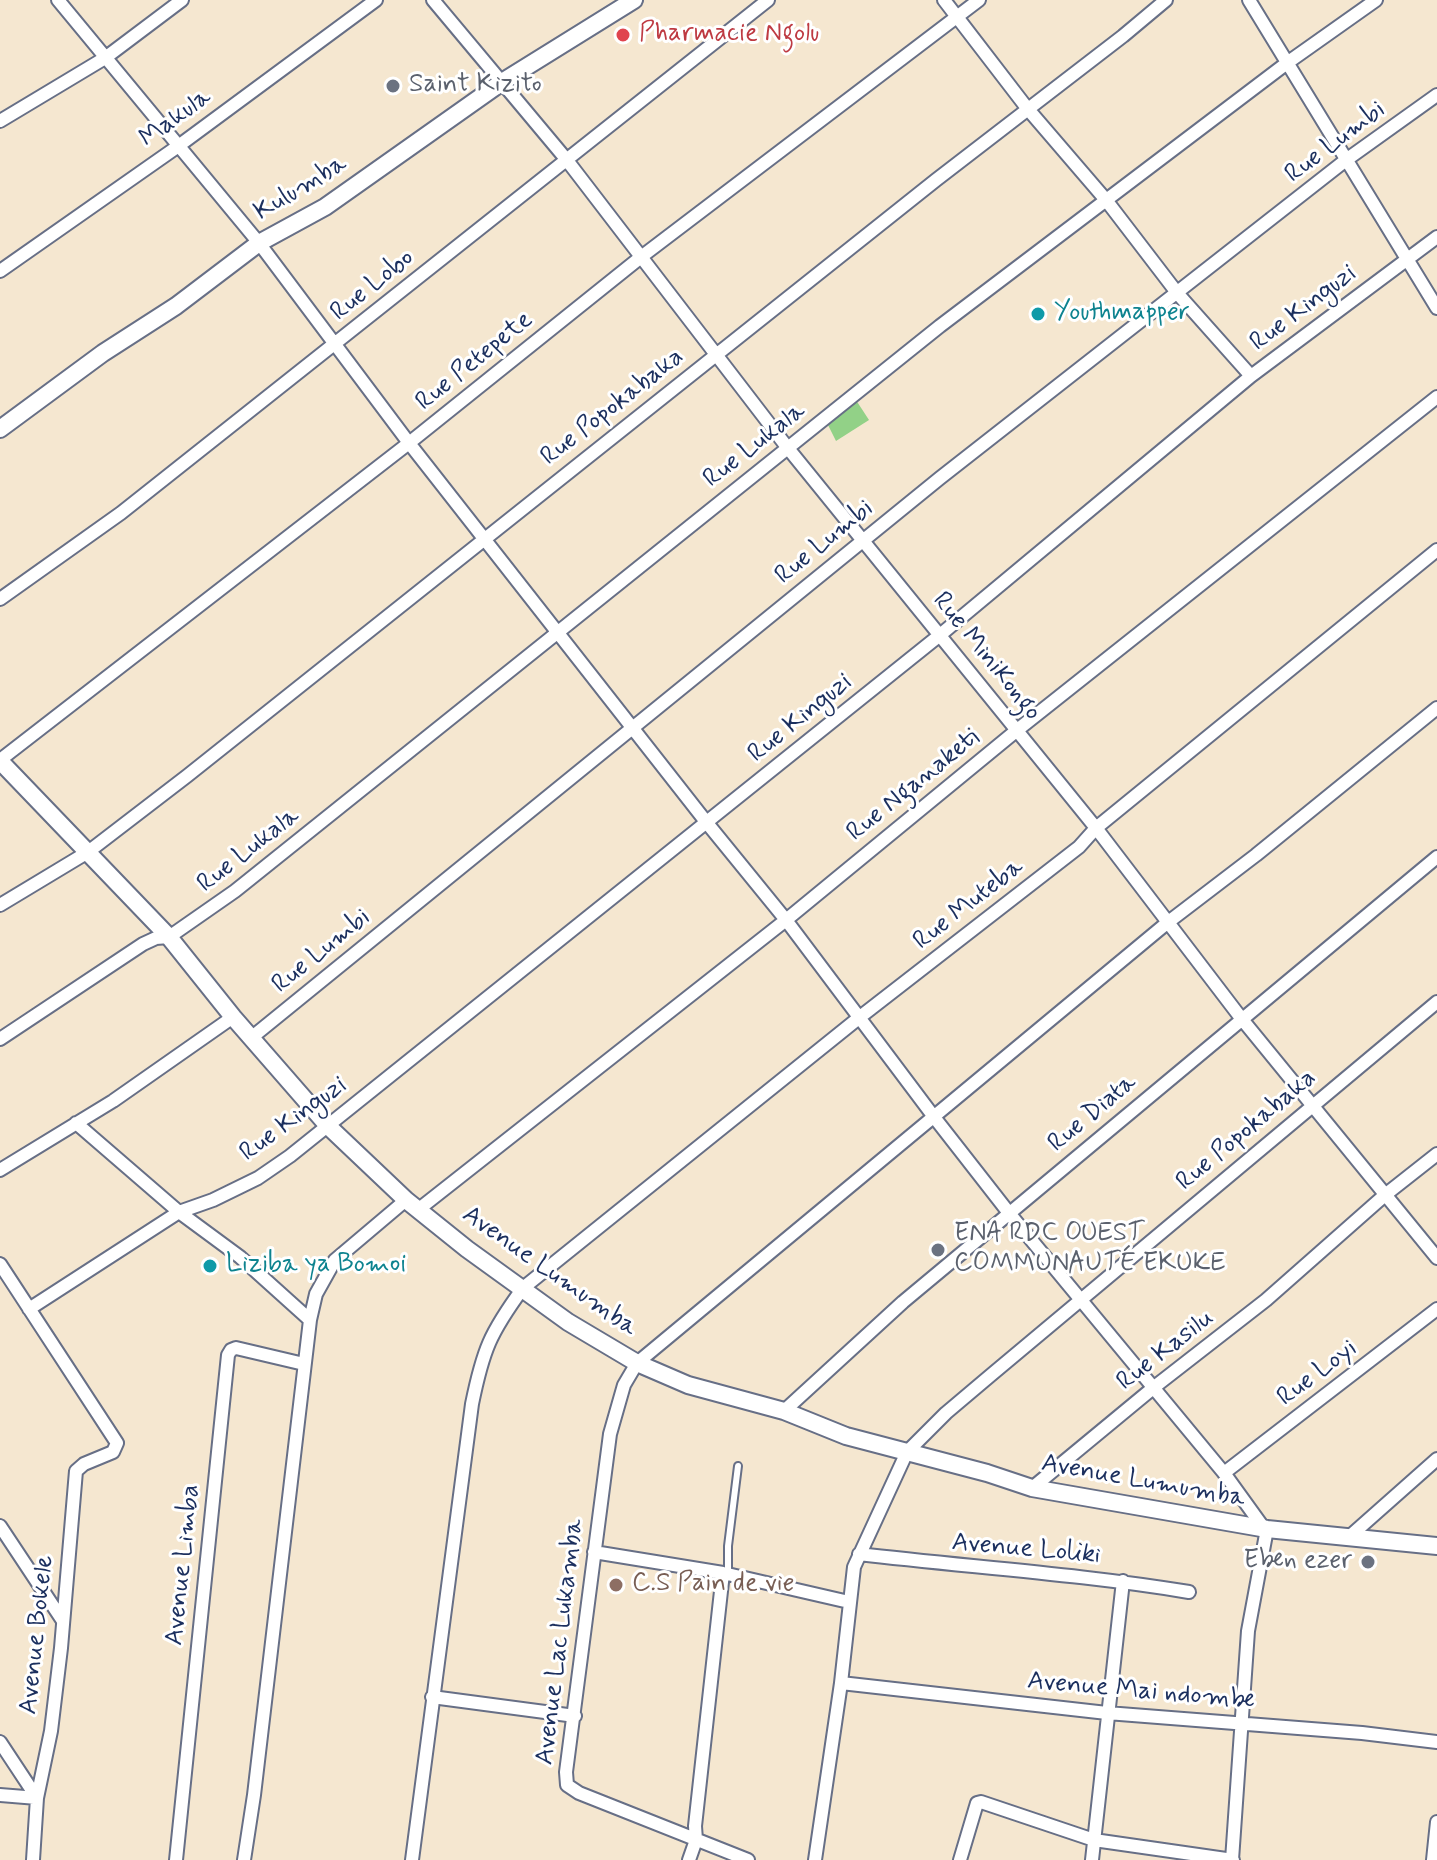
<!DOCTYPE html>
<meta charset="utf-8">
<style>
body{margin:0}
canvas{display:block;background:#f5e7d0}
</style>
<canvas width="1437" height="1860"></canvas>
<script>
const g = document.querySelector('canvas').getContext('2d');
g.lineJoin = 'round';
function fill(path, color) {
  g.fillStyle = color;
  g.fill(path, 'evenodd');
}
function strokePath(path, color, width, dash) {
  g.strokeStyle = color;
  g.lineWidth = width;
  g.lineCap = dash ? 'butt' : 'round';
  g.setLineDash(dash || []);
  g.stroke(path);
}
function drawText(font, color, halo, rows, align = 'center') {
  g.font = font + ' Mynerve,sans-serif';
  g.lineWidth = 6;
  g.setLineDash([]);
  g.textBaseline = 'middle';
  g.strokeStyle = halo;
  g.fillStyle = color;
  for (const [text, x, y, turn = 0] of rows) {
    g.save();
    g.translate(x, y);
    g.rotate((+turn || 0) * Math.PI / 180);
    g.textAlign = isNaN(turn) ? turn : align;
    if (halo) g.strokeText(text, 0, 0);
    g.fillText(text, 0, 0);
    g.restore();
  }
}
fill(new Path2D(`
 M854,397L869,420L836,441L825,419Z`), '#92d187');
const service = new Path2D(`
 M728,1574V1546L738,1466`);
const minor = new Path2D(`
 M58,0L259,243L409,443L707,823L786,920L934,1117L1009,1213L1224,1473L1263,1527
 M433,0L566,159L787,447L1096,828L1241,1018L1437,1258
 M944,0L1027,108L1106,200L1178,294L1251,376
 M1249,0L1437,308
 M0,121L105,58L182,0
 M0,271L177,147L376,0
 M0,599L121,513L768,0
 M0,760L409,443L641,257L979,0
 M0,905L88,852L187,776L936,180L1123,36L1166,0
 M251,1038L940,478L1346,160L1437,95
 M0,1039L143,944L156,938L169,937L235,891L940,326L1287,63L1376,0
 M76,1123L179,1212L240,1257L310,1320
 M0,1170L113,1101L233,1017
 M419,1209L786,920L1016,731L1437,397
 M0,1264L117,1443L113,1452L84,1464L76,1471L61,1648L51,1731L37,1798L33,1860
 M29,1309L179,1212L213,1200L258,1178L290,1156L940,635L1251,376L1437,237
 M784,1411L903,1302L1437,857
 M1224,1473L1437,1309
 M1032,1488L1153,1388L1266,1300L1385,1195L1437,1154
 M0,1526L63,1621
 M1349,1537L1437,1459
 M594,1552L723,1573L849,1602
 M859,1554C969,1567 1080,1574 1189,1592
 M841,1683L1107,1713L1362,1733L1437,1742
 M432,1697L575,1716
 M0,1742L37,1798
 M0,1795L37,1798
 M176,1860L228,1355L231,1350L236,1348L304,1364
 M244,1860L254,1795L310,1320L316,1294L335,1260L406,1200
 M412,1860L472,1404C483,1350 490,1333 523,1288L860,1017L1079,847L1096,828L1437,550
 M689,1860L696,1840L695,1826L723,1573
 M748,1860L579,1793L567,1785L566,1772L610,1434L624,1385L637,1363L1167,923L1256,855L1437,708
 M815,1860L841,1683L854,1567L907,1452L946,1413L991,1375L1437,1002
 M960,1860L977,1803L981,1802L1094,1840L1233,1860
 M1092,1860L1123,1581
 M1232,1860L1248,1631L1267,1529
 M1433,1860L1437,1822`);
const tertiary = new Path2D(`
 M0,429L103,353L176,306L259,243L325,207L502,82L634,0
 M0,761L169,937L233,1017L328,1126L406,1200L467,1249L568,1322L637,1363L688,1385L784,1411L846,1436L987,1473L1032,1488L1267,1529L1437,1546`);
strokePath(service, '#676f86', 10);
strokePath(minor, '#676f86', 16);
strokePath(tertiary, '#676f86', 20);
strokePath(service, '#fff', 6);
strokePath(minor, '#fff', 12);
strokePath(tertiary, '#fff', 16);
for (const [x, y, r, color] of [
 [623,35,8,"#e0444e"],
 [393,86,8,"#6b7280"],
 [1038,314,8,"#0f9aa8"],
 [938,1250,8,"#6b7280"],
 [210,1266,8,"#0f9aa8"],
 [1368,1562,8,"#6b7280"],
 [616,1585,8,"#8d6e63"]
]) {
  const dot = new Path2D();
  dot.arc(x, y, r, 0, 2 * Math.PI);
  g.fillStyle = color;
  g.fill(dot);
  strokePath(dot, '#fff', 3);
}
drawText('26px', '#be3a42', '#fff', [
 ["Pharmacie Ngolu",639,35]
], 'left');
drawText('26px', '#5b616d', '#fff', [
 ["Saint Kizito",409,86],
 ["ENA RDC OUEST",954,1235],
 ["COMMUNAUTÉ EKUKE",954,1265],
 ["Eben ezer",1352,1562,"right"]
], 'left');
drawText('26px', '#1b2f5e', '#fff', [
 ["Makula",176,119,-36],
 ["Rue Lumbi",1336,143,-37],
 ["Kulumba",301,189,-31],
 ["Rue Lobo",373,286,-39],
 ["Rue Kinguzi",1304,309,-37],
 ["Rue Petepete",475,362,-39],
 ["Rue Popokabaka",613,408,-38],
 ["Rue Lukala",755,446,-38],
 ["Rue Lumbi",825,543,-39],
 ["Rue MiniKongo",986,657,51],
 ["Rue Kinguzi",801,719,-39],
 ["Rue Nganaketi",914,786,-39],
 ["Rue Lukala",249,851,-38],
 ["Rue Muteba",969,905,-38],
 ["Rue Lumbi",322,952,-39],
 ["Rue Diata",1093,1114,-40],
 ["Rue Kinguzi",294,1120,-36],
 ["Rue Popokabaka",1247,1131,-40],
 ["Avenue Lumumba",549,1272,35],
 ["Rue Kasilu",1166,1351,-38],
 ["Rue Loyi",1318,1374,-37],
 ["Avenue Lumumba",1143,1482,10],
 ["Avenue Loliki",1026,1550,5],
 ["Avenue Limba",184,1565,-84],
 ["Avenue Bokele",38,1635,-84],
 ["Avenue Lac Lukamba",561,1642,-83],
 ["Avenue Mai ndombe",1141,1692,5]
]);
drawText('26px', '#0d838f', '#fff', [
 ["Youthmapper",1054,314],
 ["Liziba ya Bomoi",226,1266]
], 'left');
drawText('26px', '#785e54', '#fff', [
 ["C.S Pain de vie",632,1585]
], 'left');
</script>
